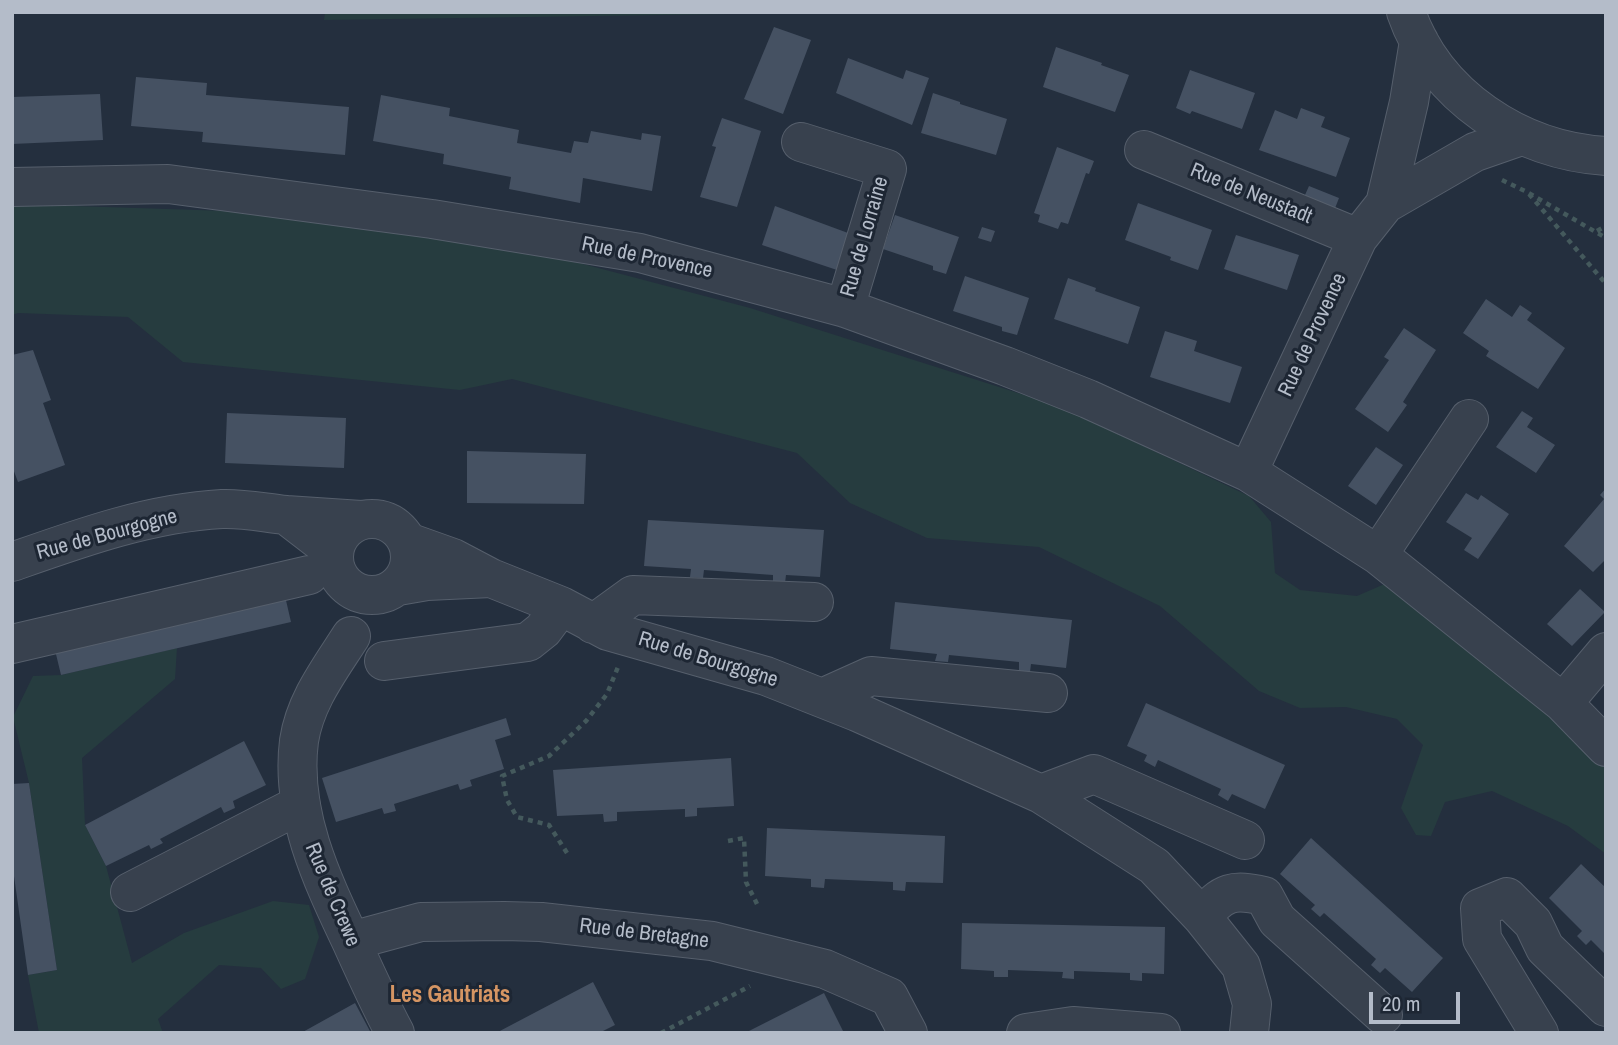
<!DOCTYPE html>
<style>
body{margin:0}
#map{position:relative;width:1618px;height:1045px;overflow:hidden;background:#242f3e;font-family:"Archivo Narrow",sans-serif}
canvas{display:block}
.frame{position:absolute;inset:0;border:14px solid #b4bcc9;pointer-events:none}
.scale{position:absolute;left:1369px;top:992px;width:91px;height:32px;box-sizing:border-box;border:4px solid #b4bcc9;border-top:0;padding-left:9px;font-size:21px;line-height:24px;white-space:nowrap;color:#b4bcc9;-webkit-text-stroke:5px #1d2633;paint-order:stroke}
</style>
<div id="map">
<canvas width="1618" height="1045"></canvas>
<div class="frame"></div>
<div class="scale">20 m</div>
</div>
<script>
const g = document.querySelector('canvas').getContext('2d');
g.lineJoin = 'round';
function fill(path, color) {
  g.fillStyle = color;
  g.fill(path, 'evenodd');
}
function strokePath(path, color, width, dash) {
  g.strokeStyle = color;
  g.lineWidth = width;
  g.lineCap = dash ? 'butt' : 'round';
  g.setLineDash(dash || []);
  g.stroke(path);
}
function drawText(font, color, halo, rows, align = 'center') {
  g.font = font + ' "Archivo Narrow",sans-serif';
  g.lineWidth = 6;
  g.setLineDash([]);
  g.textBaseline = 'middle';
  g.strokeStyle = halo;
  g.fillStyle = color;
  for (const [text, x, y, turn = 0] of rows) {
    g.save();
    g.translate(x, y);
    g.rotate((+turn || 0) * Math.PI / 180);
    g.textAlign = isNaN(turn) ? turn : align;
    if (halo) g.strokeText(text, 0, 0);
    g.fillText(text, 0, 0);
    g.restore();
  }
}
fill(new Path2D(`
 M325,12H866L324,20Z
 M12,204L260,212L530,250L750,308L1059,406L1249,496L1271,522L1275,573L1300,590L1357,596L1387,583L1567,731L1606,769V854L1568,826L1492,791L1445,802L1431,836L1416,835L1401,808L1423,745L1397,719L1346,707L1300,708L1259,691L1160,606L1039,547L927,538L850,503L797,453L512,379L460,390L183,362L128,317L18,313L12,315Z
 M177,648L175,679L82,758L85,825L106,866L132,963L184,933L273,901L309,905L319,937L305,979L281,989L261,968L219,965L158,1019L163,1033H39L28,975L57,970L29,783L13,717L33,676L61,675Z`), '#263c3f');
fill(new Path2D(`
 M774,27L811,40L783,114L744,99Z
 M1056,47L1102,63L1101,65L1129,75L1115,112L1043,87Z
 M848,58L903,79L906,70L929,78L912,125L836,93Z
 M1190,70L1255,93L1242,129L1192,111L1190,114L1176,108Z
 M136,77L207,83L206,95L349,107L345,155L202,142L203,132L131,126Z
 M933,93L960,102V104L1007,119L996,155L921,133Z
 M100,94L103,140L12,144V97Z
 M381,95L450,108L449,116L519,130L517,143L571,153L574,141L588,143L591,131L641,140L642,133L661,136L652,191L583,178L580,203L509,189L511,177L443,164L444,154L373,141Z
 M1301,108L1325,117L1321,127L1350,138L1336,177L1259,150L1275,110L1297,119Z
 M722,118L761,131L737,207L700,197L716,147L712,146Z
 M1057,147L1094,161L1089,174L1086,173L1068,224L1061,222L1058,229L1038,222L1040,215L1034,213Z
 M1309,186L1339,198L1332,216L1301,204Z
 M1138,203L1212,230L1198,270L1170,260L1171,257L1125,240Z
 M775,206L848,233L837,270L762,245Z
 M895,215L959,237L946,274L933,270V266L883,249Z
 M982,227L995,231L991,242L978,238Z
 M1236,235L1299,255L1287,290L1224,269Z
 M965,276L1029,298L1017,335L1002,331V327L953,311Z
 M1068,278L1096,288L1095,291L1140,307L1128,344L1054,319Z
 M1486,299L1512,317L1520,305L1532,313L1527,320L1565,348L1538,389L1486,356L1489,351L1463,333Z
 M1404,328L1436,350L1403,402L1407,405L1388,432L1355,409L1389,360L1384,357Z
 M1165,331L1197,341L1194,351L1242,367L1230,403L1150,377Z
 M33,350L51,400L43,403L65,465L18,482L12,466V355Z
 M1522,411L1533,418L1527,427L1555,445L1536,473L1496,447Z
 M227,413L346,418L344,468L225,463Z
 M1376,447L1403,465L1376,505L1348,486Z
 M467,451L586,454L584,504L467,503Z
 M1606,488V559L1593,572L1564,546L1604,499L1600,495Z
 M1466,493L1478,500L1481,495L1509,514L1478,559L1464,550L1472,538L1446,522Z
 M648,520L824,530L820,577L786,575L785,583L773,582V575L704,570L703,578L690,577L691,569L644,566Z
 M1580,589L1605,612L1572,646L1547,624Z
 M285,596L291,622L61,675L55,650Z
 M895,602L1072,620L1066,668L1031,664L1030,672L1019,671V662L949,655L948,662L935,661L937,654L890,649Z
 M1146,703L1285,765L1265,809L1232,794L1228,801L1218,795L1221,789L1158,760L1155,767L1144,761L1147,755L1127,746Z
 M506,718L511,735L495,740L504,769L470,780L472,786L460,790L458,784L394,804L396,811L384,814L382,808L336,822L322,778Z
 M244,741L266,785L233,801L235,808L224,813L221,807L160,839L163,843L151,849L149,845L106,866L85,825Z
 M731,758L734,806L697,808V816L685,817V809L617,812V821L604,822L603,814L557,816L553,770Z
 M29,783L57,970L28,975L12,862V784Z
 M767,828L945,836L943,883L906,882L905,891L893,890V882L825,879L824,888L811,887V879L765,876Z
 M1311,838L1443,958L1412,992L1385,968L1380,973L1371,965L1376,959L1324,913L1320,917L1311,909L1315,905L1280,874Z
 M1581,864L1606,888V955L1591,940L1586,945L1577,936L1582,931L1549,898Z
 M962,923L1165,927L1164,974L1142,973V981L1130,980V973L1074,971V979L1062,978L1063,972L1008,970V977H994V971L961,969Z
 M593,982L615,1025L599,1033H496Z
 M824,993L844,1033H745Z
 M355,1003L371,1033H301Z`), '#455162');
const minor = new Path2D(`
 M1406,12C1435,96 1519,151 1606,156
 M1419,41L1409,102L1385,204L1475,152L1521,136
 M801,142L887,169L845,308
 M1144,150L1358,238
 M12,187L168,184L432,219L640,253L845,308L1005,366L1088,399L1248,472L1378,555L1563,703L1606,747
 M1248,472L1358,238L1385,204
 M334 557a38 38 0 1 1 76 0a38 38 0 1 1-76 0Z
 M334,552L286,515L361,520
 M1378,555L1469,419
 M12,562C80,538 149,513 222,509C243,508 265,513 286,515
 M491,578L561,606L608,631L766,676L857,712L1041,794L1154,866L1202,917L1241,966L1252,1004L1249,1033
 M398,586L427,581L491,578L453,558L408,542
 M593,624L633,595L814,602
 M351,636C330,669 305,701 299,741C290,812 321,878 351,941C365,972 379,1003 395,1033
 M12,644L309,575
 M384,661L528,642L543,630L561,606
 M822,698L871,676L1048,693
 M1563,703L1606,652
 M1041,794L1094,774L1245,840
 M130,892L301,804
 M1202,917C1223,891 1233,889 1264,896L1277,920L1383,1015
 M351,941L421,922L504,921L541,922L712,941L825,969L889,997L908,1033
 M1026,1033L1073,1026L1161,1033
 M1539,1033L1482,939L1480,908L1507,897L1533,923L1545,948L1606,1007`);
strokePath(minor, '#565f6c', 40);
strokePath(new Path2D(`
 M1502,180L1527,192L1606,238
 M1529,194L1606,284
 M1597,231L1606,226
 M728,841L744,838L746,882L757,904
 M567,853L549,825L517,817L507,800L502,776L549,756L586,721L607,694L618,667
 M661,1033L750,986`), '#44595c', 4.5, [5, 5]);
strokePath(minor, '#38414e', 38);
drawText('21px', '#b4bcc9', '#1d2633', [
 ["Rue de Neustadt",1251,194,22],
 ["Rue de Lorraine",865,237,-74],
 ["Rue de Provence",647,258,12],
 ["Rue de Provence",1313,335,-65],
 ["Rue de Bourgogne",107,535,-15],
 ["Rue de Bourgogne",708,660,17],
 ["Rue de Crewe",332,895,67],
 ["Rue de Bretagne",644,934,7]
]);
drawText('bold 23px', '#d59563', '#1d2633', [
 ["Les Gautriats",450,996]
]);
</script>
